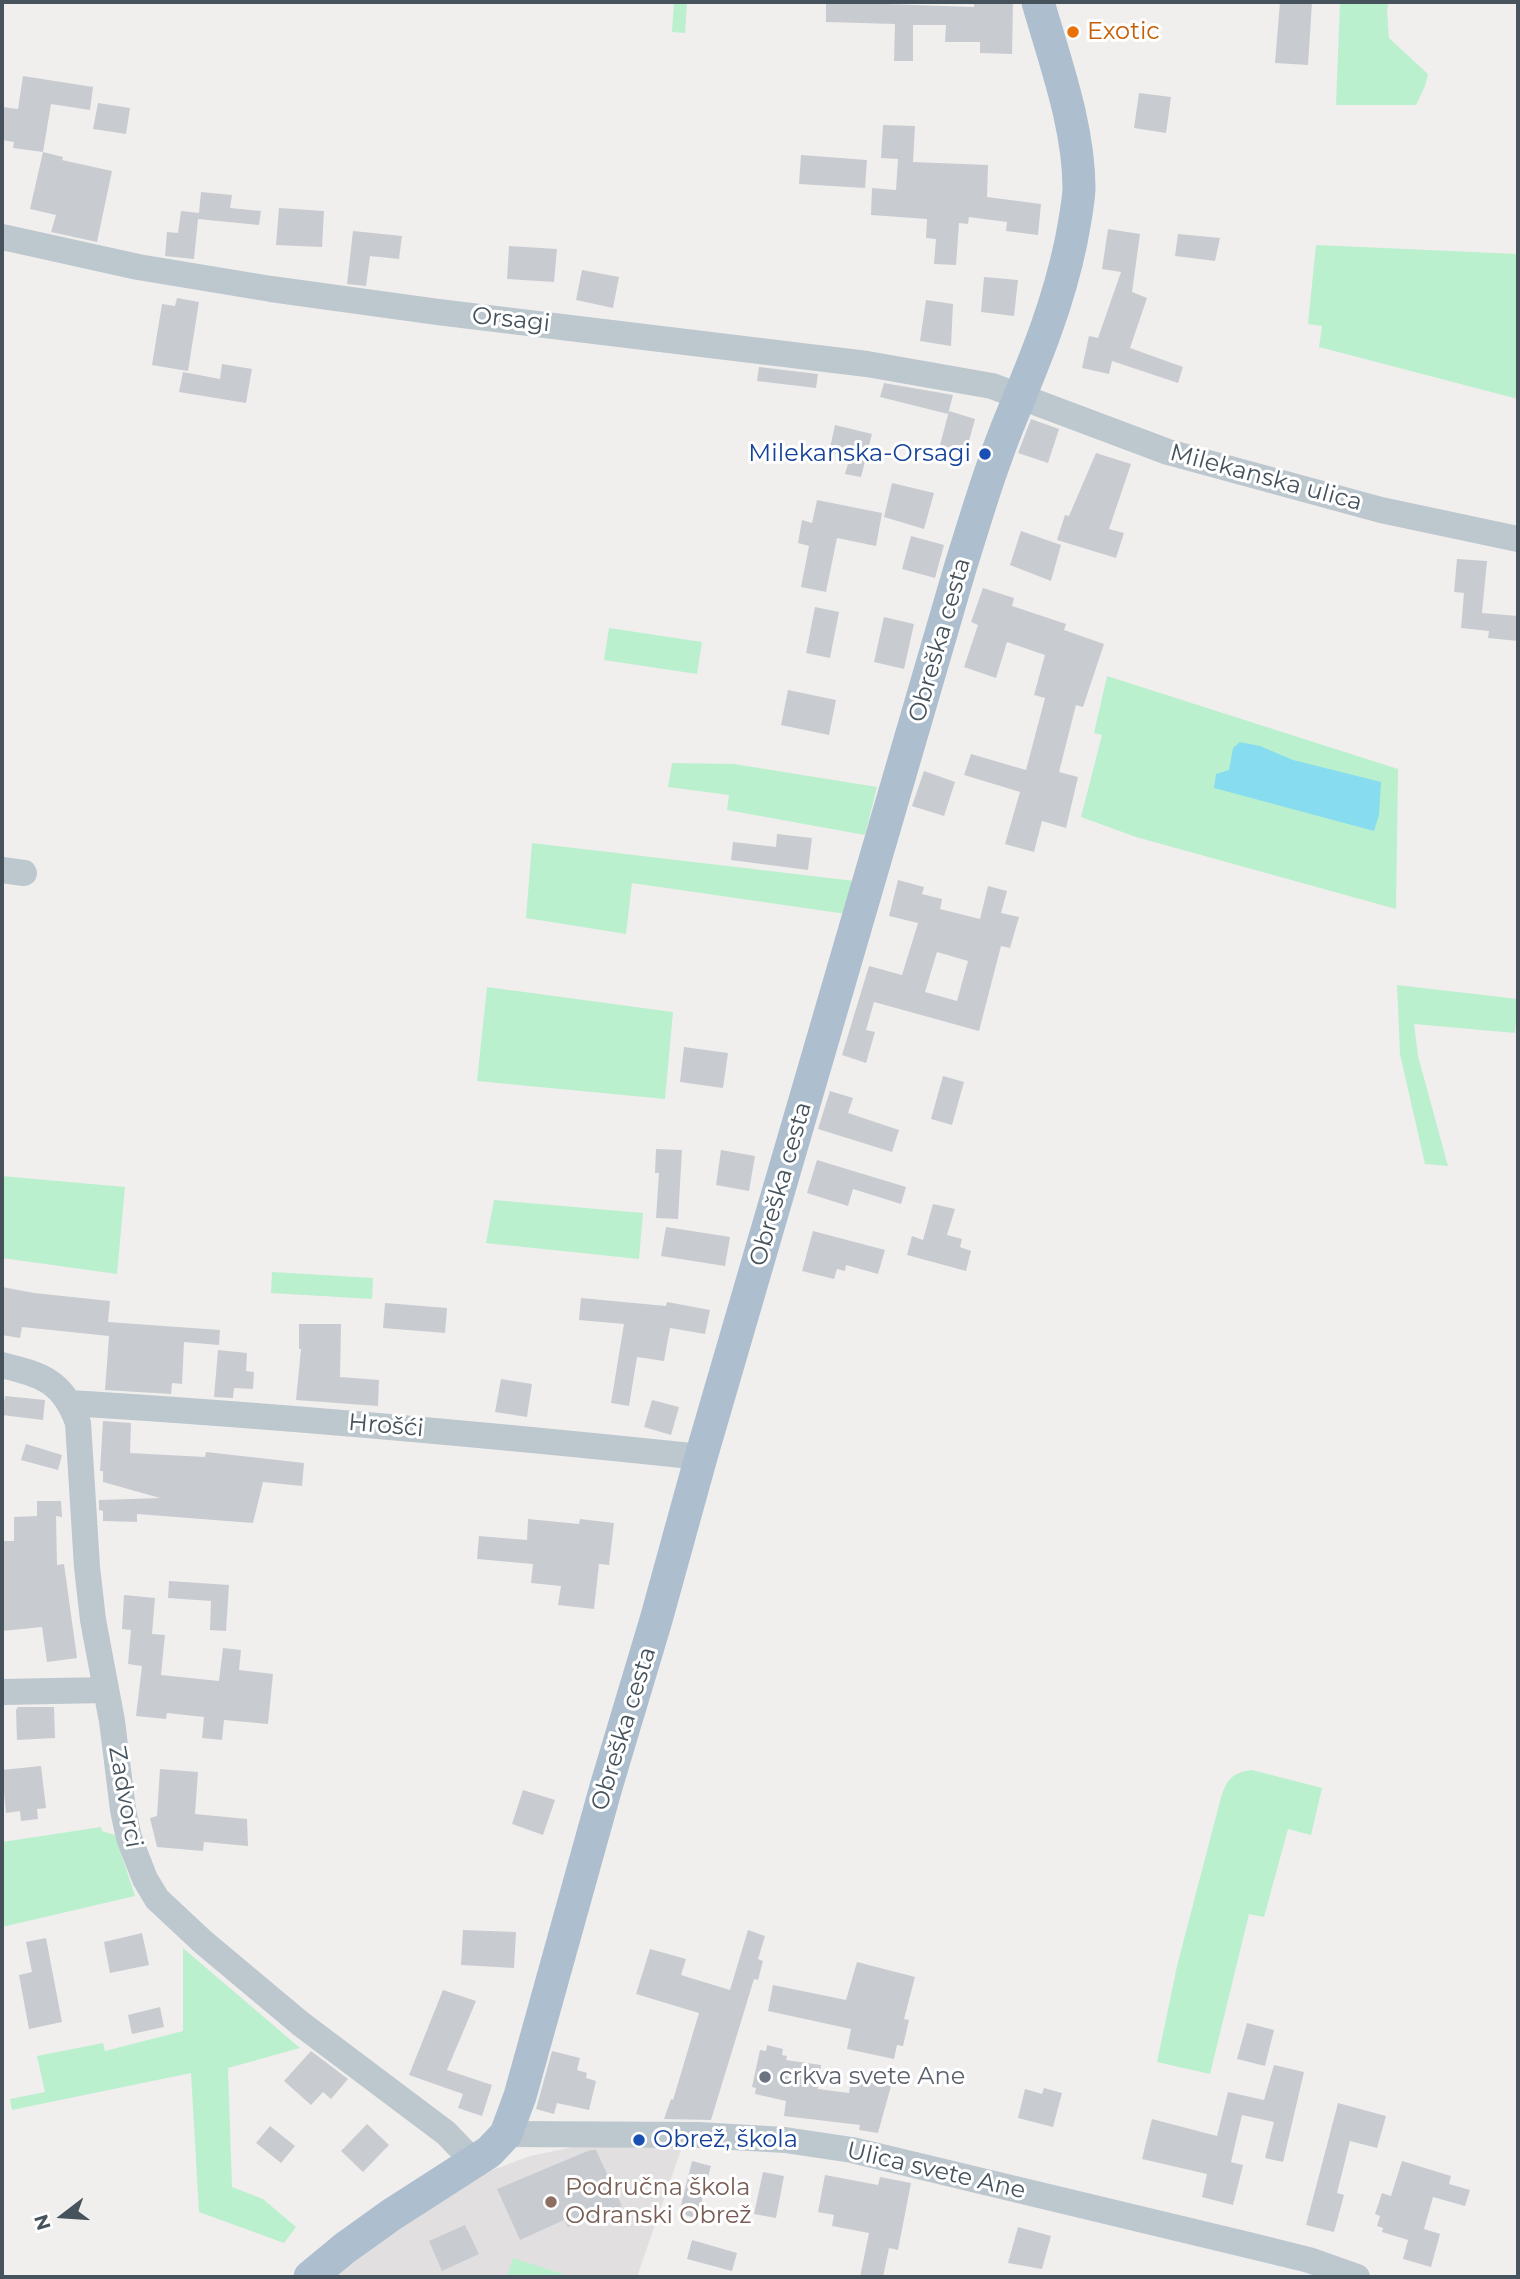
<!DOCTYPE html>
<meta charset="utf-8">
<style>
body{margin:0}
#map{position:relative;width:1520px;height:2279px;overflow:hidden;background:#f1eeee;font-family:Montserrat,sans-serif}
canvas{display:block}
.frame{position:absolute;inset:0;border:4px solid #46535d;pointer-events:none}
.north{position:absolute;left:28px;top:2181px;width:70px;height:70px;-webkit-text-stroke:5px #fff;paint-order:stroke;rotate:253deg;font-size:19px;font-weight:700;line-height:28px;text-align:center;color:#46535d}
.north::after{content:'';display:block;margin:auto;width:24px;height:32px;background:#46535d;clip-path:polygon(50% 0,100% 100%,50% 72%,0 100%)}
</style>
<div id="map">
<canvas width="1520" height="2279"></canvas>
<div class="frame"></div>
<div class="north">N</div>
</div>
<script>
const g = document.querySelector('canvas').getContext('2d');
g.lineJoin = 'round';
function fill(path, color) {
  g.fillStyle = color;
  g.fill(path, 'evenodd');
}
function strokePath(path, color, width, dash) {
  g.strokeStyle = color;
  g.lineWidth = width;
  g.lineCap = dash ? 'butt' : 'round';
  g.setLineDash(dash || []);
  g.stroke(path);
}
function drawText(font, color, halo, rows, align = 'center') {
  g.font = font + ' Montserrat,sans-serif';
  g.lineWidth = 6;
  g.setLineDash([]);
  g.textBaseline = 'middle';
  g.strokeStyle = halo;
  g.fillStyle = color;
  for (const [text, x, y, turn = 0] of rows) {
    g.save();
    g.translate(x, y);
    g.rotate((+turn || 0) * Math.PI / 180);
    g.textAlign = isNaN(turn) ? turn : align;
    if (halo) g.strokeText(text, 0, 0);
    g.fillText(text, 0, 0);
    g.restore();
  }
}
fill(new Path2D(`
 M573,2147H682L637,2277H336L374,2246L482,2174L530,2156Z`), '#e2dfe0');
fill(new Path2D(`
 M674,2H687L685,33L672,32Z
 M1340,2H1389L1387,10L1389,38L1428,74L1425,86L1416,105H1336Z
 M1316,245L1518,254V399L1319,347L1322,326L1308,324Z
 M609,628L702,642L697,674L604,660Z
 M1107,676L1398,769L1396,909L1136,837L1081,817L1102,735L1094,733Z
 M672,763L734,764L877,787L865,835L727,810L729,795L668,787Z
 M532,843L855,881L846,914L632,883L626,934L526,918Z
 M1397,985L1518,999L1515,1033L1414,1024L1418,1056L1448,1166L1425,1164L1400,1054Z
 M487,987L673,1012L665,1099L477,1081Z
 M2,1176L125,1187L117,1274L2,1258L4,1240L2,1239Z
 M494,1200L643,1213L639,1259L486,1243Z
 M272,1272L373,1278L372,1299L271,1293Z
 M1252,1770L1322,1788L1311,1835L1288,1829L1264,1917L1249,1914L1210,2074L1157,2062L1177,1966L1220,1801C1226,1781 1230,1773 1252,1770Z
 M101,1827L102,1831L115,1835L135,1896L2,1927V1842Z
 M183,1948L300,2048L228,2068L232,2187L263,2199L296,2227L284,2243L199,2212L191,2073L12,2110L10,2099L45,2092L37,2056L103,2043L105,2051L183,2031Z
 M513,2258L572,2277H507Z`), '#bbf0ce');
fill(new Path2D(`
 M1240,742L1260,746L1293,760L1381,782L1379,815L1374,831L1214,788L1216,774L1229,770L1233,748Z`), '#87ddef');
fill(new Path2D(`
 M826,2L974,7V2H1013L1012,54L980,53V42H945L946,25H913V61H894L895,24L826,22Z
 M1280,2H1312L1308,65L1275,63Z
 M23,76L93,87L90,110L51,104L43,152L13,148L14,142L2,140V107L18,109Z
 M1139,93L1171,97L1166,133L1134,128Z
 M98,103L130,108L126,134L93,129Z
 M883,125L915,126L913,162L988,165L987,197L1041,204L1038,235L1006,231L1007,222L969,217L968,224L959,223L956,265L934,264L936,239L926,238L927,219L871,215L872,188L896,190L898,159L881,158Z
 M43,152L63,157L62,160L112,171L97,242L51,232L56,215L30,209Z
 M801,155L867,160L865,188L799,184Z
 M201,192L232,195L230,208L261,211L259,225L198,219L194,259L165,256L167,232L178,233L181,211L199,213Z
 M279,208L324,211L322,247L276,245Z
 M1108,229L1140,234L1132,292L1147,298L1130,348L1183,367L1178,383L1112,361L1109,374L1082,368L1089,336L1098,338L1121,272L1102,269Z
 M353,231L402,236L399,259L370,256L366,286L347,284Z
 M1178,234L1220,238L1215,261L1175,256Z
 M509,246L557,249L554,282L507,279Z
 M582,270L619,277L613,308L576,300Z
 M984,277L1018,280L1014,316L981,312Z
 M177,298L199,302L188,371L152,365L162,304L175,306Z
 M926,300L953,304L951,346L920,341Z
 M222,364L252,369L246,403L179,392L183,372L220,379Z
 M759,367L818,374L816,388L757,381Z
 M884,383L953,395L948,414L880,397Z
 M949,411L975,419L966,452L940,445Z
 M1031,419L1059,429L1048,463L1018,453Z
 M835,425L872,434L861,477L845,474L850,457L829,452Z
 M1096,453L1131,464L1109,529L1124,533L1116,558L1057,540L1065,515L1069,516Z
 M892,483L934,493L924,529L884,517Z
 M817,500L882,513L876,546L837,538L826,592L801,587L809,546L798,543L802,520L812,523Z
 M1021,531L1061,545L1051,581L1010,565Z
 M911,536L944,545L935,578L902,569Z
 M1457,559L1487,561L1482,613L1518,616V641L1488,638L1489,631L1461,628L1464,593L1454,592Z
 M983,588L1014,598L1012,606L1066,624L1064,630L1104,644L1083,707L1076,705L1059,772L1078,777L1066,828L1042,821L1034,852L1005,844L1020,792L964,775L971,754L1026,770L1045,698L1034,695L1045,655L1007,642L996,678L964,667L978,625L971,622Z
 M815,607L839,612L830,658L806,653Z
 M884,617L914,624L904,669L874,662Z
 M788,690L836,700L829,735L781,725Z
 M924,771L955,782L944,816L912,806Z
 M777,834L812,838L808,870L731,860L733,842L776,847Z
 M898,880L924,887L922,894L942,899L940,909L980,919L988,886L1007,891L1001,913L1019,917L1010,948L1001,946L979,1031L874,1002L866,1030L875,1032L866,1063L842,1055L869,966L902,975L918,923L889,916ZM937,952L968,961L957,1001L925,992Z
 M684,1047L728,1053L723,1088L680,1082Z
 M943,1076L964,1082L952,1125L931,1119Z
 M830,1091L853,1098L848,1113L899,1130L892,1152L818,1129Z
 M656,1149L682,1150L678,1219L656,1218L659,1173H655Z
 M721,1150L755,1156L749,1191L716,1185Z
 M817,1160L906,1187L901,1204L853,1189L848,1206L807,1193Z
 M933,1204L955,1209L947,1235L962,1239L960,1247L971,1251L966,1271L907,1255L912,1236L923,1240Z
 M666,1227L730,1237L725,1266L661,1256Z
 M813,1231L885,1250L878,1274L846,1265L845,1271L837,1269L834,1279L802,1271Z
 M2,1287L34,1293L110,1301L108,1322L220,1330L219,1345L184,1342L182,1384L172,1383L171,1394L105,1390L109,1336L22,1327L20,1338L2,1335Z
 M581,1298L666,1306L667,1302L710,1310L705,1334L670,1328L664,1361L637,1357L629,1406L611,1403L624,1324L579,1320Z
 M385,1303L447,1308L445,1333L383,1328Z
 M299,1324H341L340,1377L379,1380L378,1406L296,1400L301,1349H299Z
 M218,1350L247,1353L246,1371L254,1372L253,1389L234,1388L233,1398L214,1397Z
 M501,1379L532,1384L527,1417L495,1412Z
 M5,1396L45,1400L43,1420L2,1415Z
 M652,1400L679,1407L671,1435L644,1427Z
 M103,1421L131,1423L130,1453L205,1457L206,1452L304,1463L302,1486L263,1482L253,1523L137,1514V1522L103,1521V1511L99,1510V1500L160,1498L103,1482V1471H100Z
 M26,1444L62,1455L58,1470L21,1460Z
 M37,1501H61L62,1517L56,1516L57,1565L64,1564L77,1658L47,1662L42,1627L2,1631V1541H14V1517L37,1516Z
 M528,1519L579,1524L580,1519L614,1523L609,1565L599,1564L594,1609L558,1605L561,1586L531,1583L533,1564L477,1559L479,1536L527,1540Z
 M169,1581L229,1585L226,1631L210,1630L211,1601L168,1598Z
 M124,1595L155,1598L152,1634L165,1635L161,1675L219,1681L223,1648L241,1650L239,1670L273,1674L268,1724L224,1720L222,1740L202,1738L204,1717L167,1713L166,1719L136,1716L142,1666L128,1664L131,1630L122,1629Z
 M18,1707H54L55,1738L17,1740L16,1710Z
 M41,1766L46,1808L37,1809L38,1819L21,1821L20,1811L6,1813L2,1770Z
 M160,1769L198,1772L195,1814L247,1819L248,1846L204,1842L203,1851L157,1847L150,1818L157,1816Z
 M523,1790L555,1800L543,1835L512,1824Z
 M463,1930L516,1932L514,1968L461,1965Z
 M748,1930L765,1936L758,1959L763,1961L758,1980L754,1979L711,2120L664,2119L671,2099L673,2100L699,2013L636,1994L650,1949L686,1959L681,1975L730,1990Z
 M142,1933L149,1965L110,1973L104,1942Z
 M46,1938L62,2022L29,2029L19,1975L32,1972L26,1942Z
 M857,1962L915,1977L904,2019L909,2020L903,2046L897,2045L894,2059L847,2049L851,2029L768,2011L773,1985L846,2000Z
 M443,1990L476,2001L447,2070L492,2085L482,2116L458,2108L463,2094L409,2075Z
 M160,2007L164,2027L132,2034L128,2015Z
 M1247,2023L1274,2030L1265,2066L1237,2059Z
 M767,2045L783,2049L782,2055L787,2056L786,2060L821,2065L818,2089L849,2093L850,2087L859,2086L860,2081L891,2086L878,2133L859,2130L860,2125L784,2116L786,2101L755,2094L756,2088L752,2087L760,2050L766,2051Z
 M311,2051L348,2079L331,2099L323,2092L311,2105L284,2081Z
 M552,2051L580,2058L577,2070L587,2073L586,2078L596,2081L589,2110L557,2103L554,2114L536,2109Z
 M1274,2065L1304,2072L1283,2162L1265,2158L1274,2122L1242,2115L1231,2162L1243,2165L1233,2205L1202,2197L1207,2174L1142,2159L1152,2119L1217,2136L1228,2092L1264,2100Z
 M1044,2088L1062,2093L1053,2127L1018,2118L1025,2089L1042,2094Z
 M1338,2103L1386,2116L1377,2148L1350,2141L1337,2193L1344,2195L1334,2232L1306,2225Z
 M367,2124L389,2145L363,2172L341,2151Z
 M270,2126L295,2146L281,2163L256,2143Z
 M590,2150H596L622,2206L592,2220L591,2217L568,2227L564,2220L520,2240L497,2189Z
 M692,2161L711,2166L699,2211L697,2210L695,2218L679,2213Z
 M1402,2161L1451,2176L1449,2184L1470,2190L1465,2206L1433,2197L1424,2229L1440,2234L1431,2267L1403,2259L1408,2240L1382,2232L1383,2228L1377,2226L1380,2216L1375,2214L1382,2193L1391,2196Z
 M763,2172L784,2176L776,2218L754,2214Z
 M825,2175L878,2185L880,2177L911,2183L898,2250L889,2248L883,2277H860L869,2233L832,2226L834,2215L818,2212Z
 M465,2225L479,2254L442,2271L429,2241Z
 M1018,2227L1051,2236L1042,2269L1008,2263Z
 M692,2240L737,2253L732,2271L687,2259Z`), '#c8ccd1');
strokePath(new Path2D(`
 M2,237L138,267L271,289L438,312L867,364L992,386L1168,452L1381,510L1518,539
 M2,870L24,873
 M2,1365C42,1375 63,1381 78,1423L87,1567L93,1620L112,1721L123,1810L129,1838L145,1879L157,1899L203,1942L301,2024L446,2133L474,2162
 M70,1403C281,1416 491,1435 701,1457
 M2,1692L106,1690
 M506,2134L698,2135L785,2140L852,2150L1248,2245L1309,2260L1357,2277`), '#bcc7ce', 26);
strokePath(new Path2D(`
 M310,2277L345,2248L391,2215L489,2152L506,2134L520,2096L606,1787L656,1620L701,1457L961,565C977,514 992,463 1013,413C1037,355 1058,304 1071,242C1074,225 1078,207 1079,189C1079,126 1055,62 1038,2`), '#adbfce', 33);
for (const [x, y, r, color] of [
 [1073,32,7,"#e8710a"],
 [985,454,7,"#1a4fb4"],
 [765,2077,7,"#6b7280"],
 [639,2140,7,"#1a4fb4"],
 [551,2202,7,"#8d6e63"]
]) {
  const dot = new Path2D();
  dot.arc(x, y, r, 0, 2 * Math.PI);
  g.fillStyle = color;
  g.fill(dot);
  strokePath(dot, '#fff', 2.5);
}
drawText('24px', '#c56008', '#fff', [
 ["Exotic",1087,32]
], 'left');
drawText('24px', '#46535d', '#fff', [
 ["Orsagi",511,320,6],
 ["Milekanska ulica",1266,478,15],
 ["Obreška cesta",940,640,-74],
 ["Obreška cesta",781,1184,-74],
 ["Hrošći",386,1426,5],
 ["Obreška cesta",624,1729,-73],
 ["Zadvorci",125,1797,80],
 ["Ulica svete Ane",936,2171,13]
]);
drawText('24px', '#164399', '#fff', [
 ["Milekanska-Orsagi",971,454],
 ["Obrež, škola",653,2140,"left"]
], 'right');
drawText('24px', '#5b616d', '#fff', [
 ["crkva svete Ane",779,2077]
], 'left');
drawText('24px', '#785e54', '#fff', [
 ["Područna škola",565,2188],
 ["Odranski Obrež",565,2216]
], 'left');
</script>
